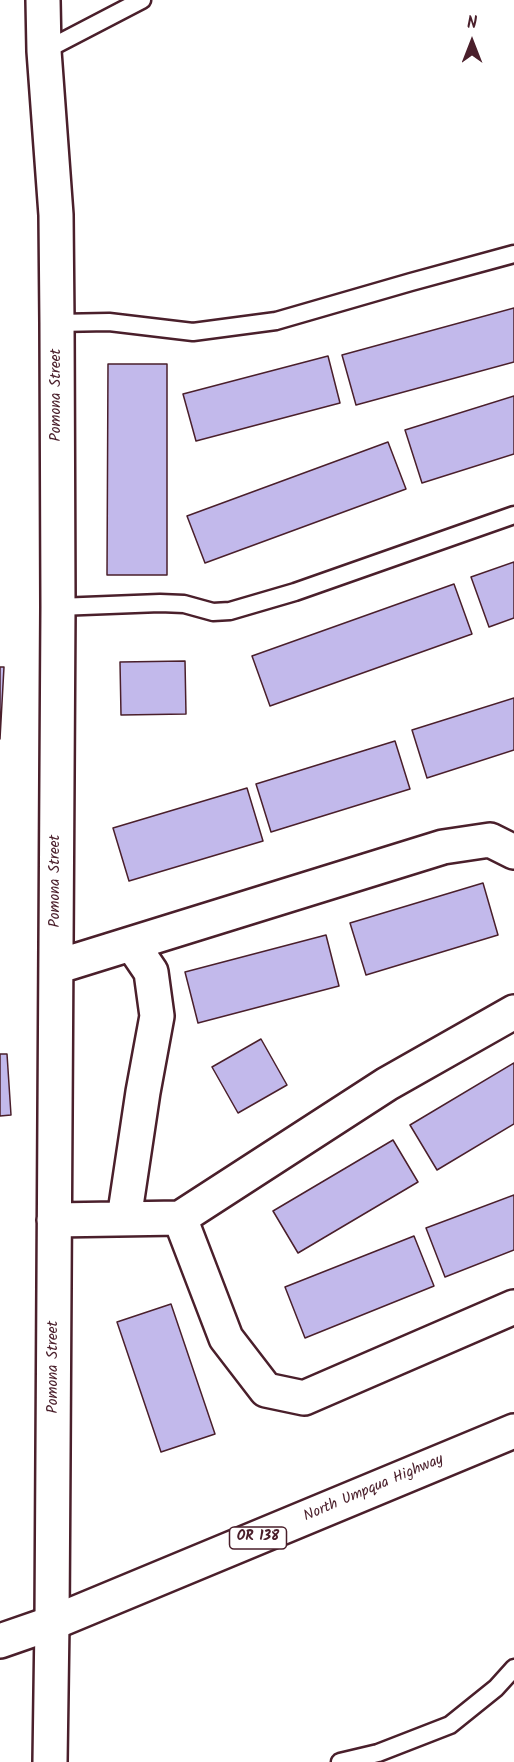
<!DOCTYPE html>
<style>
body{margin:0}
#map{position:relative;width:514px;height:1762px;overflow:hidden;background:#fff;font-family:Kalam,sans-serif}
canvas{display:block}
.north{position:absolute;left:442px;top:12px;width:60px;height:60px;-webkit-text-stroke:4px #fff;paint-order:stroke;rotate:0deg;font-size:16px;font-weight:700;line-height:24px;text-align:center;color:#4a1f2b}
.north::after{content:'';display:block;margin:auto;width:21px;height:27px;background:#4a1f2b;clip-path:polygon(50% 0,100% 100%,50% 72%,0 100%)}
</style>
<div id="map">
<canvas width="514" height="1762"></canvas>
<div class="north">N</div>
</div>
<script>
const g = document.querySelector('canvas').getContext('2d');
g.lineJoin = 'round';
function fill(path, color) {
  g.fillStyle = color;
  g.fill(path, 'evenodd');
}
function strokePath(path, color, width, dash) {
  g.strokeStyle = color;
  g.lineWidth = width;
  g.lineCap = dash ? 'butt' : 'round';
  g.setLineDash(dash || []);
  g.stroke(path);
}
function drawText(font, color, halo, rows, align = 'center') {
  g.font = font + ' Kalam,sans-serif';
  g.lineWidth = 4.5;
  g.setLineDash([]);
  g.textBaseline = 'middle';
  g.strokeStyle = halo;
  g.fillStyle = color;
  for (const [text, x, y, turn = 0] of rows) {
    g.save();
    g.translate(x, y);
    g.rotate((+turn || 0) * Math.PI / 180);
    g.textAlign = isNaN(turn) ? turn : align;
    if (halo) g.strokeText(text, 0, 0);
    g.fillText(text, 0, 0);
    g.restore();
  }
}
const building = new Path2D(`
 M514,308V362L356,405L342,355Z
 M328,356L340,403L196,441L183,394Z
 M108,364H167V575H107Z
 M514,396V454L422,483L405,430Z
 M388,442L406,489L205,563L187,516Z
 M514,562V618L489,627L471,577Z
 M454,584L472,634L270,706L252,656Z
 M185,661L186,714L121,715L120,662Z
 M0,667H4L0,739Z
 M514,698V750L427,778L412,730Z
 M395,741L410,789L271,832L256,784Z
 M247,788L263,841L129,881L113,828Z
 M483,883L498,935L366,975L350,923Z
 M326,935L339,986L198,1023L185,972Z
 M261,1039L287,1085L238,1113L212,1067Z
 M0,1054H7L11,1115L0,1116Z
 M514,1063V1124L437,1170L410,1125Z
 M393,1140L418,1182L298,1253L273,1211Z
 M514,1195V1250L445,1277L426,1228Z
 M414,1236L434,1286L305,1338L285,1287Z
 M171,1304L215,1434L161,1452L117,1322Z`);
fill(building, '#c2b9eb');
strokePath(building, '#4a1f2b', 1.5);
const lane = new Path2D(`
 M44,51L142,0
 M57,323L109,322L193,332L276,321L411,282L514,254
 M58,607L160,603L184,604L213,612L230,611L295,592L514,515
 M340,1762L378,1753L450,1725L496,1688L514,1668`);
const street = new Path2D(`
 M43,0L44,51L56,215L57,323L58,607L52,1623
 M56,967L443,847L490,840L514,852
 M180,1218L387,1084L514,1012
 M124,1219L143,1092L157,1016L151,972L132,944
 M54,1220L180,1218L226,1338L266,1390L304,1398L514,1307`);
const secondary = new Path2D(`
 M50,1762L52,1623`);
const primary = new Path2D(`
 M0,1641L52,1623L514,1431`);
strokePath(lane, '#4a1f2b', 21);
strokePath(street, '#4a1f2b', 38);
strokePath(secondary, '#4a1f2b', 38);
strokePath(primary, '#4a1f2b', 38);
strokePath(lane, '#fff', 16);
strokePath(street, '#fff', 33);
strokePath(secondary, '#fff', 33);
strokePath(primary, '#fff', 33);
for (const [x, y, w] of [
 [258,1538,57]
]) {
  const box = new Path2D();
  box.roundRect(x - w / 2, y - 11, w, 22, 4.5);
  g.fillStyle = '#fff';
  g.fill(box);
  strokePath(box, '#4a1f2b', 1.5);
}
drawText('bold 14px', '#4a1f2b', null, [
 ["OR 138",258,1538]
]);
drawText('15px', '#4a1f2b', '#fff', [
 ["Pomona Street",57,395,-90],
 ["Pomona Street",56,881,-90],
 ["Pomona Street",54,1367,-90],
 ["North Umpqua Highway",374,1489,-23]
]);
</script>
